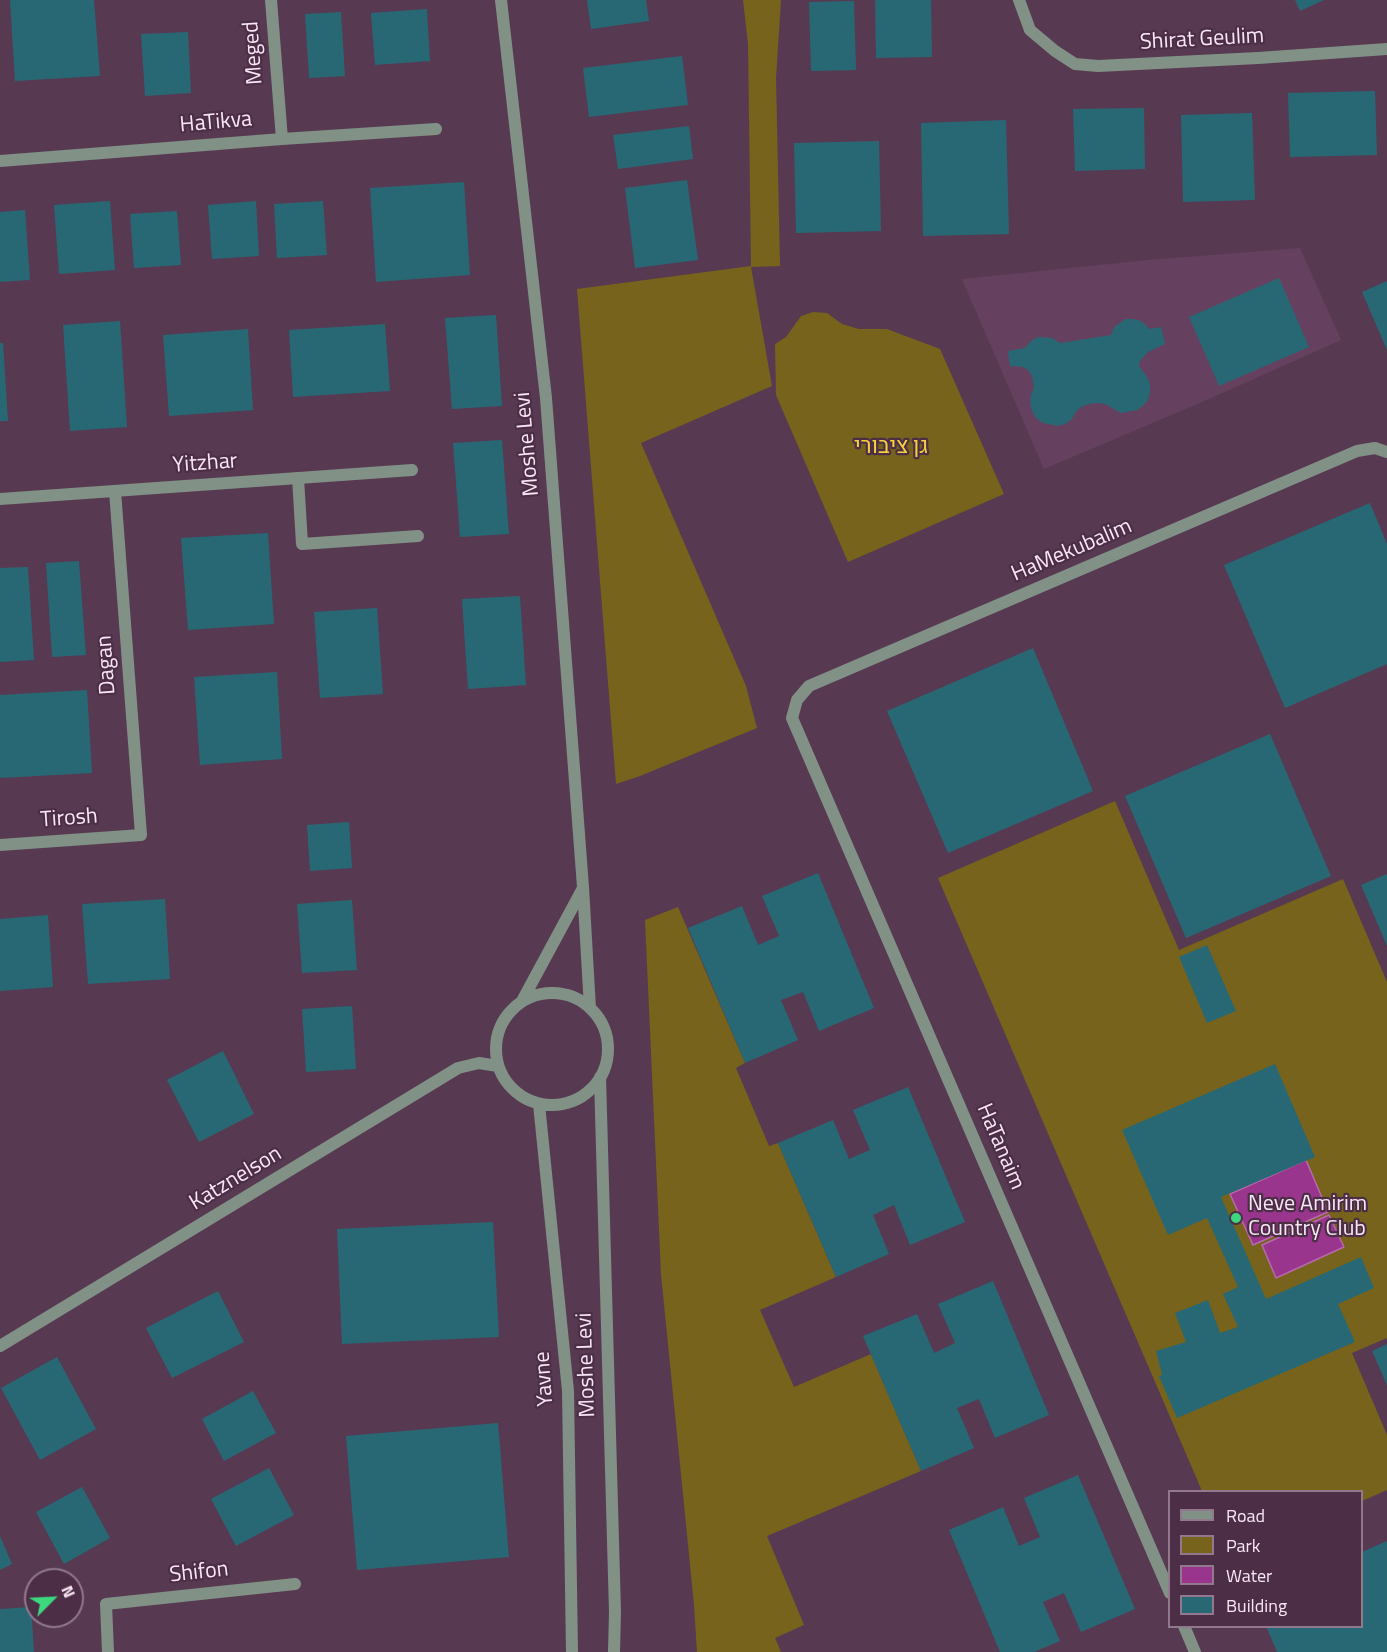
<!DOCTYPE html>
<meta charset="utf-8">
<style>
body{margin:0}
#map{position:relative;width:1387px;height:1652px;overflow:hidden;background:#573a52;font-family:"Titillium Web",sans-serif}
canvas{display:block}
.legend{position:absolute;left:1168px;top:1490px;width:195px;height:138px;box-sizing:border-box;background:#4c2f47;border:2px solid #91788d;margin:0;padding:8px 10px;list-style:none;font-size:18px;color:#f9e6f5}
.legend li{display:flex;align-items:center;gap:12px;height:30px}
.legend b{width:30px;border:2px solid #91788d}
.north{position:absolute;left:24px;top:1568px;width:60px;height:60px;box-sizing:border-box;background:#4c2f47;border:2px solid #91788d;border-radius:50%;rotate:66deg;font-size:16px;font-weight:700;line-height:24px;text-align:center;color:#f9e6f5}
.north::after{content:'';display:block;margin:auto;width:21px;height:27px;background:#3cd77e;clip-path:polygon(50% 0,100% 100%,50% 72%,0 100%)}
</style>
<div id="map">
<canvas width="1387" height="1652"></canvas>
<ul class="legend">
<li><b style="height:8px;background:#819185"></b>Road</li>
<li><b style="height:16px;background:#77631b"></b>Park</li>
<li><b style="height:16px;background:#9a358d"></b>Water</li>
<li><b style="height:16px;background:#286875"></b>Building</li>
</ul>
<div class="north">N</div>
</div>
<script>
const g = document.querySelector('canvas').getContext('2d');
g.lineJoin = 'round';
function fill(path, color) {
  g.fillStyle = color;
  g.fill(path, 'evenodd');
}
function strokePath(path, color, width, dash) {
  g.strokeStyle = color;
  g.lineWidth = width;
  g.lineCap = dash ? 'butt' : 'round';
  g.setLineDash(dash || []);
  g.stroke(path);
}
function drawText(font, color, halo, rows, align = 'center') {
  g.font = font + ' "Titillium Web",Heebo,sans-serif';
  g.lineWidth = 4.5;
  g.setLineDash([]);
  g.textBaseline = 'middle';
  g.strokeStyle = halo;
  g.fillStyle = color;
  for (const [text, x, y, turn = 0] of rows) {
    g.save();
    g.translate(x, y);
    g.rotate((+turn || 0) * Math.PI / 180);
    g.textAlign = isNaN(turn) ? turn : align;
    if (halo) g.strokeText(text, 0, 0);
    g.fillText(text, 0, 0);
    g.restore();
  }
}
fill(new Path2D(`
 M1300,248L1341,340L1209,399L1044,469L962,279L1149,260Z`), '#65415f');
fill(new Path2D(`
 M743,0H781L776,78L780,266L751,267L772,386L641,443L746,686L757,728L640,776L616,784L577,289L751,266L748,44Z
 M813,312L827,313L842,324L859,329H887L940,349L1004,494L848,562L776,395L775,344L786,337L801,316Z
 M1115,801L1179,950L1343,879L1387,982V1338L1352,1353L1387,1435V1490L1362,1501V1492L1202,1491L938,878Z
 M678,907L745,1063L736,1068L769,1146L778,1143L836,1277L760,1310L794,1387L871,1354L921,1471L767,1536L804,1625L775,1638L781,1652H697L694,1605L661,1274L645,920Z`), '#77631b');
const water = new Path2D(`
 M1306,1160L1328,1212L1253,1245L1230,1194Z
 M1329,1215L1344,1247L1276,1278L1262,1245Z`);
fill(water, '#9a358d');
strokePath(water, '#b66aac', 1.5);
fill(new Path2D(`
 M10,0H94L100,76L15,81Z
 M587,0H646L649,21L591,29Z
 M875,0H931L932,57L876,58Z
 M1295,0H1324L1300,11Z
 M854,1L856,70L811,71L809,2Z
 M427,9L430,61L375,65L371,13Z
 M341,12L345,76L309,78L305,14Z
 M188,32L191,93L145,96L141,34Z
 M682,56L688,105L589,117L583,68Z
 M1375,91L1377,155L1290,157L1288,93Z
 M1144,108L1145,169L1075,171L1073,109Z
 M1252,113L1255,200L1183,202L1181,115Z
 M1006,120L1009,234L923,236L921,123Z
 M689,126L693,159L618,169L613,135Z
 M879,141L881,231L796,233L794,143Z
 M687,180L698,260L635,268L625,188Z
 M464,182L470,275L376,282L370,188Z
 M110,201L115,270L59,274L54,205Z
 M256,201L259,256L212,259L208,205Z
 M323,201L327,255L277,258L274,204Z
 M25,210L30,280L0,282V212Z
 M177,211L181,265L134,268L130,214Z
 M1279,278L1309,347L1219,386L1189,317Z
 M1387,281V350L1362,292Z
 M496,315L502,406L452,409L445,318Z
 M1126,319H1132L1139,320L1145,324L1149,329L1161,327L1165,344L1148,352L1140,361L1139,366L1147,377L1150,384V392L1148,400L1143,406L1137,410L1121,413L1105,404L1097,403L1089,404L1081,407L1075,413L1072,419L1065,424L1058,426L1043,423L1036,418L1032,411L1030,403L1031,395L1034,387L1032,376L1028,370L1023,367L1010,366L1008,351L1025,348L1032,340L1039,337L1052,338L1060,343L1111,335L1114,327Z
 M120,321L127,427L70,431L63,325Z
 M385,324L390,391L293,397L289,330Z
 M248,329L253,410L169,416L163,335Z
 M0,343H3L8,421H0Z
 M502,440L509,534L460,537L453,443Z
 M1370,503L1387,544V664L1285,708L1224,565Z
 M268,533L274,624L188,630L181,538Z
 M79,561L86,655L52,657L46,563Z
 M28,567L34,660L0,662V568Z
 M520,596L526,685L468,689L462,599Z
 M377,608L383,694L320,698L314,612Z
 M1033,648L1093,791L948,853L887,711Z
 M277,672L282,759L200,765L194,677Z
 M87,690L92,773L0,778V695Z
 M1270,734L1331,876L1186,938L1125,796Z
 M349,822L352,868L310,871L307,825Z
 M818,873L874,1008L819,1031L803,992L781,1000L798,1040L745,1063L688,928L742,906L758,945L779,936L762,896Z
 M1387,874V946L1361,885Z
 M165,899L170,979L88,984L82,904Z
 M352,900L357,970L302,973L297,904Z
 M48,915L53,987L0,991V919Z
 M1207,945L1236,1011L1207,1023L1179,957Z
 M352,1006L356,1069L306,1072L302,1009Z
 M223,1051L254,1114L199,1142L167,1080Z
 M1275,1064L1315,1157L1221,1197L1266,1299L1361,1257L1374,1288L1338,1304L1355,1342L1177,1418L1159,1376L1162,1375L1156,1351L1186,1342L1175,1313L1208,1300L1220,1333L1238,1327L1223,1294L1238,1287L1207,1218L1168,1235L1122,1130Z
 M908,1087L965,1222L910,1245L894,1205L873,1215L889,1254L836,1277L778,1143L833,1120L849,1159L870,1150L853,1110Z
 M493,1222L499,1337L342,1344L337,1229Z
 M993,1281L1049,1415L995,1438L979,1399L957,1408L974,1448L921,1471L863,1336L917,1314L934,1353L955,1343L938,1304Z
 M218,1291L244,1342L172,1378L146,1328Z
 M1387,1344V1385L1372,1351Z
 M57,1357L96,1429L40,1460L1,1388Z
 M253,1391L276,1433L224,1461L202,1419Z
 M498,1423L509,1557L357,1570L346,1436Z
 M269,1468L294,1515L236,1546L211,1499Z
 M1078,1475L1135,1609L1081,1632L1064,1593L1043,1602L1060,1641L1034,1652H1000L949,1530L1003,1507L1019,1546L1040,1537L1024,1498Z
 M82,1487L110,1538L64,1564L36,1512Z
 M0,1536L12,1564L0,1570Z
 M1387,1541V1652H1277L1266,1626H1362V1552Z
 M31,1607L34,1652H0V1609Z`), '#286875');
strokePath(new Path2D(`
 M298,478L302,544L418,536`), '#819185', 12);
strokePath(new Path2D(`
 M271,0L282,139
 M1019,0L1030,30L1055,51L1075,64L1098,66L1258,58L1387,49
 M0,161L282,139L436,129
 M0,499L412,470
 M0,845L141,835L115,491
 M0,1346L458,1068L479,1063L498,1066
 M1170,1593L792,718L797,700L809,686L1357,451L1375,448L1387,452
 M1184,1626L1195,1652
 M108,1652L106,1604L295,1584`), '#819185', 12);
strokePath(new Path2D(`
 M501,0L546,398L583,887L590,1008
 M496 1049a56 56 0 1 1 112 0a56 56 0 1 1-112 0Z
 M522,1001L583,888
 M600,1077L615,1612L614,1652
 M539,1104L568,1391L572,1652`), '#819185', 12);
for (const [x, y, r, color] of [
 [1236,1218,6,"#3cd77e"]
]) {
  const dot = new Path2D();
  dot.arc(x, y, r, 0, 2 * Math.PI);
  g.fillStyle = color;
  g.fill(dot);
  strokePath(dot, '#4c2f47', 2);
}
drawText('22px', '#f9e6f5', '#4c2f47', [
 ["Shirat Geulim",1202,40,-3],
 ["Meged",254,53,-94],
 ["HaTikva",216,123,-5],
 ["Moshe Levi",528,444,-95],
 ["Yitzhar",205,464,-4],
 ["HaMekubalim",1072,551,-23],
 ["Dagan",107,665,-94],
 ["Tirosh",69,819,-4],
 ["HaTanaim",1000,1147,67],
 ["Katznelson",236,1179,-31],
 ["Moshe Levi",587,1365,-92],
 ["Yavne",545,1379,-94],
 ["Shifon",199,1573,-6]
]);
drawText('22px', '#f6cf3e', '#4c2f47', [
 ["גן ציבורי",891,448]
]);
drawText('22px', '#f9e6f5', '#4c2f47', [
 ["Neve Amirim",1248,1205],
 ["Country Club",1248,1230]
], 'left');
</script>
